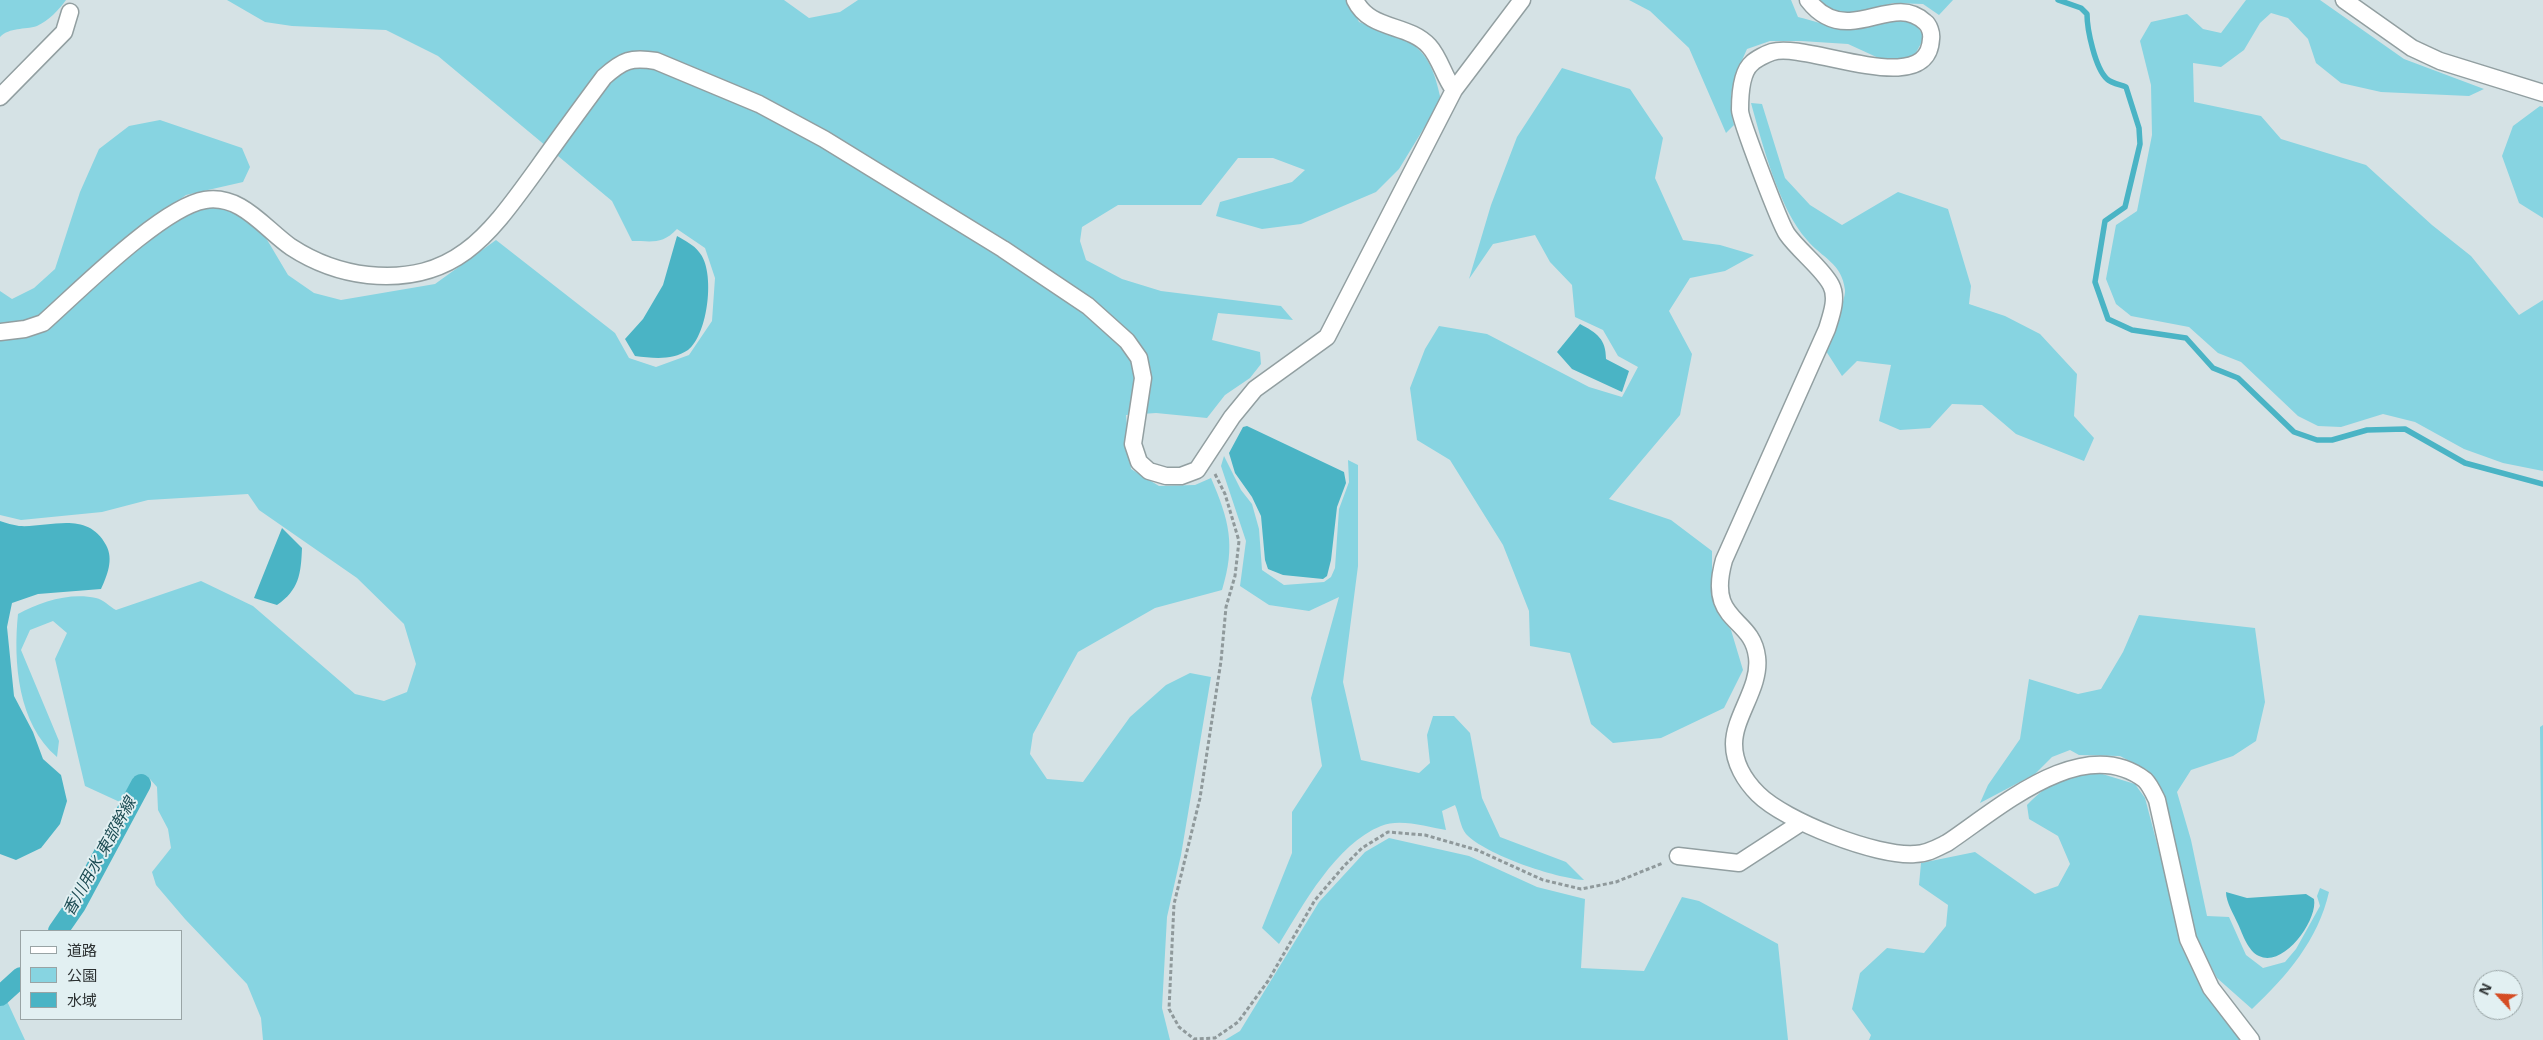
<!DOCTYPE html>
<meta charset="utf-8">
<style>
body{margin:0}
#map{position:relative;width:2543px;height:1040px;overflow:hidden;background:#d5e2e5;font-family:"Open Sans","Noto Sans JP",sans-serif}
canvas{display:block}
.legend{position:absolute;left:20px;top:930px;width:162px;height:90px;box-sizing:border-box;background:#e2f0f2;border:1px solid #99a4a5;margin:0;padding:6px 9px;list-style:none;font-size:15px;color:#2c3132}
.legend li{display:flex;align-items:center;gap:10px;height:25px}
.legend b{width:25px;border:1px solid #99a4a5}
.north{position:absolute;left:2473px;top:970px;width:50px;height:50px;box-sizing:border-box;background:#e2f0f2;border:1px solid #99a4a5;border-radius:50%;rotate:295deg;font-size:14px;font-weight:700;line-height:20px;text-align:center;color:#2c3132}
.north::after{content:'';display:block;margin:auto;width:18px;height:22px;background:#d54c23;clip-path:polygon(50% 0,100% 100%,50% 72%,0 100%)}
</style>
<div id="map">
<canvas width="2543" height="1040"></canvas>
<ul class="legend">
<li><b style="height:6px;background:#fff"></b>道路</li>
<li><b style="height:14px;background:#87d4e1"></b>公園</li>
<li><b style="height:14px;background:#4ab4c5"></b>水域</li>
</ul>
<div class="north">N</div>
</div>
<script>
const g = document.querySelector('canvas').getContext('2d');
g.lineJoin = 'round';
function fill(path, color) {
  g.fillStyle = color;
  g.fill(path, 'evenodd');
}
function strokePath(path, color, width, dash) {
  g.strokeStyle = color;
  g.lineWidth = width;
  g.lineCap = dash ? 'butt' : 'round';
  g.setLineDash(dash || []);
  g.stroke(path);
}
function drawText(font, color, halo, rows, align = 'center') {
  g.font = font + ' "Open Sans","Noto Sans JP",sans-serif';
  g.lineWidth = 4;
  g.setLineDash([]);
  g.textBaseline = 'middle';
  g.strokeStyle = halo;
  g.fillStyle = color;
  for (const [text, x, y, turn = 0] of rows) {
    g.save();
    g.translate(x, y);
    g.rotate((+turn || 0) * Math.PI / 180);
    g.textAlign = isNaN(turn) ? turn : align;
    if (halo) g.strokeText(text, 0, 0);
    g.fillText(text, 0, 0);
    g.restore();
  }
}
fill(new Path2D(`
 M0,0H66C59,10 48,21 37,26C24,30 10,27 0,37Z
 M227,0H784L809,18L840,12L858,0H1349L1359,22C1410,42 1429,40 1441,100L1399,169L1376,192L1301,224L1262,229L1216,216L1220,202L1292,182L1305,170L1273,158H1238L1201,205H1118L1082,227L1080,241L1086,260L1122,279L1161,291L1281,306L1293,320L1218,313L1212,340L1260,352L1261,364L1250,378L1225,395L1207,418L1156,413L1126,415L1131,469L1159,486L1195,485L1211,478C1229,520 1236,545 1222,590L1155,608L1078,652L1033,734L1030,754L1047,779L1083,782L1130,717L1166,685L1190,673L1211,677L1181,855L1167,917L1162,1008L1170,1040H263L261,1018L247,984L185,919L156,885L152,872L171,848L168,829L158,810L157,787L149,778L134,777L122,803L85,786L55,659L67,633L53,621L30,630L21,650L59,741L57,757C18,724 13,662 18,614C40,602 70,592 96,598C103,599 110,607 116,610L201,581L253,606L355,694L384,701L407,692L416,664L404,624L357,578L259,510L248,494L148,500L102,512L21,520L0,515V339L27,338L47,329L141,245L187,211L213,207L233,210L266,238L288,275L314,293L341,300L435,284L496,240L615,333L629,358L656,367L689,355L712,321L715,278L705,248L677,229C662,245 652,241 632,241L612,201L438,56L386,30L292,26L265,22Z
 M1629,0H1791L1798,17C1814,21 1831,27 1848,29C1875,33 1908,0 1924,38L1913,58L1883,60L1848,44L1801,41H1770L1747,49C1735,76 1726,94 1734,125L1726,133L1689,48L1650,11Z
 M1816,0H1953L1939,15L1923,4L1893,3L1850,16L1831,12Z
 M2246,0H2320L2404,59L2484,89L2469,96L2381,92L2341,83L2316,63L2308,39L2288,18L2271,13L2260,23L2244,50L2221,67L2193,63L2194,102L2261,116L2281,139L2366,165L2432,225L2471,256L2519,315L2543,300V471L2503,463L2464,449L2415,422L2383,414L2341,427L2318,426L2298,416L2241,362L2218,353L2189,327L2131,316L2116,304L2106,279L2116,225L2137,211L2152,135L2151,85L2140,41L2151,22L2187,14L2203,29L2221,33Z
 M1562,68L1630,89L1663,138L1655,178L1683,240L1720,245L1754,255L1725,271L1690,278L1669,311L1692,354L1680,415L1609,499L1671,520L1712,551V593L1717,611L1731,630L1743,670L1724,708L1661,738L1613,743L1591,724L1570,653L1530,646L1529,611L1503,545L1450,460L1417,440L1410,388L1425,349L1439,326L1487,334L1589,387L1622,397L1638,367L1618,356L1603,330L1575,317L1572,285L1550,262L1535,235L1493,244L1469,279L1491,205L1517,137Z
 M1751,103L1762,104L1785,178L1810,205L1842,225L1898,192L1948,209L1971,286L1969,304L2005,316L2040,334L2077,374L2074,416L2094,438L2084,461L2016,434L1982,405L1952,404L1930,428L1900,430L1879,421L1891,365L1857,361L1842,376L1826,351C1830,338 1846,300 1845,290C1842,263 1822,258 1807,240C1779,209 1762,143 1751,103Z
 M2540,106L2543,107V218L2519,203L2502,156L2513,126Z
 M160,120L242,148L250,167L243,182L186,195L143,226L40,317L22,322L0,323V291L12,299L34,288L55,269L80,192L99,149L129,126Z
 M1224,456L1241,490L1252,504L1259,529L1262,570L1284,585L1324,582L1331,577L1335,568L1339,509L1349,482L1348,460L1358,465V566L1343,682L1361,760L1419,773L1430,763L1427,735L1433,716H1454L1470,733L1482,798L1500,837L1566,862L1584,880C1555,878 1486,855 1466,834C1460,827 1459,813 1455,805L1442,811L1446,830C1427,827 1400,818 1381,826C1336,844 1303,905 1279,944L1262,928L1292,853V812L1322,766L1311,698L1339,597L1309,611L1269,605L1240,586L1246,541L1221,466Z
 M2139,615L2255,628L2265,702L2256,741L2233,756L2191,770L2177,792L2191,840L2207,916L2229,917L2246,955L2263,968L2285,962L2296,949L2320,906L2317,896L2320,888L2329,892C2318,940 2287,976 2252,1009L2217,978L2193,932L2164,796L2147,770L2120,756L2079,755L2070,750L2052,757L2035,774L1980,803L1988,785L2020,739L2029,679L2078,694L2101,689L2123,652Z
 M2543,725V983L2540,727Z
 M2099,773L2135,784L2145,798L2174,908L2181,946L2201,986L2244,1040H1869L1871,1035L1852,1009L1860,973L1887,948L1924,953L1946,926L1948,905L1919,885L1921,863L1975,852L2035,894L2058,886L2070,864L2058,836L2029,819L2027,805C2052,780 2063,775 2099,773Z
 M1389,838L1469,856L1537,887L1585,899L1581,968L1644,971L1682,897L1699,901L1778,944L1788,1040H1225L1240,1031L1319,902L1365,852Z
 M0,986L25,1040H0Z`), '#87d4e1');
fill(new Path2D(`
 M677,236C684,240 694,245 699,252C716,271 708,335 688,350C672,361 652,358 635,356L625,339L643,319L663,285Z
 M1580,324C1597,333 1606,339 1606,359L1629,371L1622,392L1572,369L1557,352Z
 M1247,426L1344,472L1346,483L1337,507L1331,560L1327,576L1323,579L1283,575L1268,569L1265,560L1261,516L1252,497L1235,473L1229,453L1243,427Z
 M0,521C6,523 13,525 19,526C50,528 87,510 106,545C114,559 107,576 101,589L38,594L12,603L7,627L14,696L33,732L43,759L61,775L67,801L60,824L41,848L16,860L0,854Z
 M282,528L302,548C301,574 299,590 277,605L254,598Z
 M2226,892L2247,898L2306,894L2314,899C2318,920 2284,968 2259,956C2248,951 2243,935 2238,924C2234,915 2226,902 2226,892Z`), '#4ab4c5');
strokePath(new Path2D(`
 M2058,0L2081,8L2087,14C2087,29 2095,68 2107,79C2111,83 2121,85 2126,87L2139,128L2140,144L2125,207L2105,221L2095,282L2108,319L2132,330L2186,338L2213,368L2238,378L2294,432L2317,440H2332L2367,430L2405,429L2465,463L2543,484`), '#4ab4c5', 5.5);
strokePath(new Path2D(`
 M58,931L76,905L141,784
 M0,996L21,977`), '#4ab4c5', 20);
const street = new Path2D(`
 M1355,0C1370,31 1408,23 1429,46C1440,58 1444,77 1454,90
 M1808,0C1818,13 1832,22 1850,21C1876,20 1903,1 1925,22C1929,25 1932,33 1931,39C1928,101 1807,41 1772,52C1766,54 1756,59 1752,63C1741,72 1740,97 1740,110C1740,119 1780,224 1787,234C1798,250 1823,269 1831,285C1838,298 1831,316 1827,329L1724,560C1706,624 1752,615 1757,657C1761,687 1734,716 1734,744C1734,763 1745,781 1758,794C1785,821 1877,857 1915,854C1927,854 1937,848 1947,843C1998,809 2083,732 2145,780C2150,785 2154,794 2157,800L2188,939L2211,988L2251,1040
 M2344,0L2412,48L2440,61L2543,93
 M0,97L64,32L70,12
 M0,332L25,329L43,323C78,292 162,207 205,200C241,194 264,228 291,247C314,262 341,272 368,275C457,284 491,232 537,169C559,138 581,108 604,77C623,60 631,57 656,61L759,104L824,139L1003,249L1088,306L1127,341L1139,358L1143,378L1133,444L1139,462L1149,471L1166,476H1181L1197,470L1232,417L1255,389L1327,337L1454,90L1522,0
 M1678,856L1739,863L1802,822`);
strokePath(street, '#929fa1', 19);
strokePath(new Path2D(`
 M1215,474L1225,494L1239,541L1235,576L1226,607L1221,661L1200,798L1174,904L1169,1009L1179,1027L1194,1039L1215,1038L1238,1022L1268,981L1315,900L1344,866L1362,848L1388,832L1425,835L1477,850L1543,880L1581,889L1616,882L1663,863`), '#8f999b', 3, [4, 2.5]);
strokePath(street, '#fff', 16);
drawText('italic 16px', '#1d4c53', '#e2f0f2', [
 ["香川用水 東部幹線",100,857,-61]
]);
</script>
